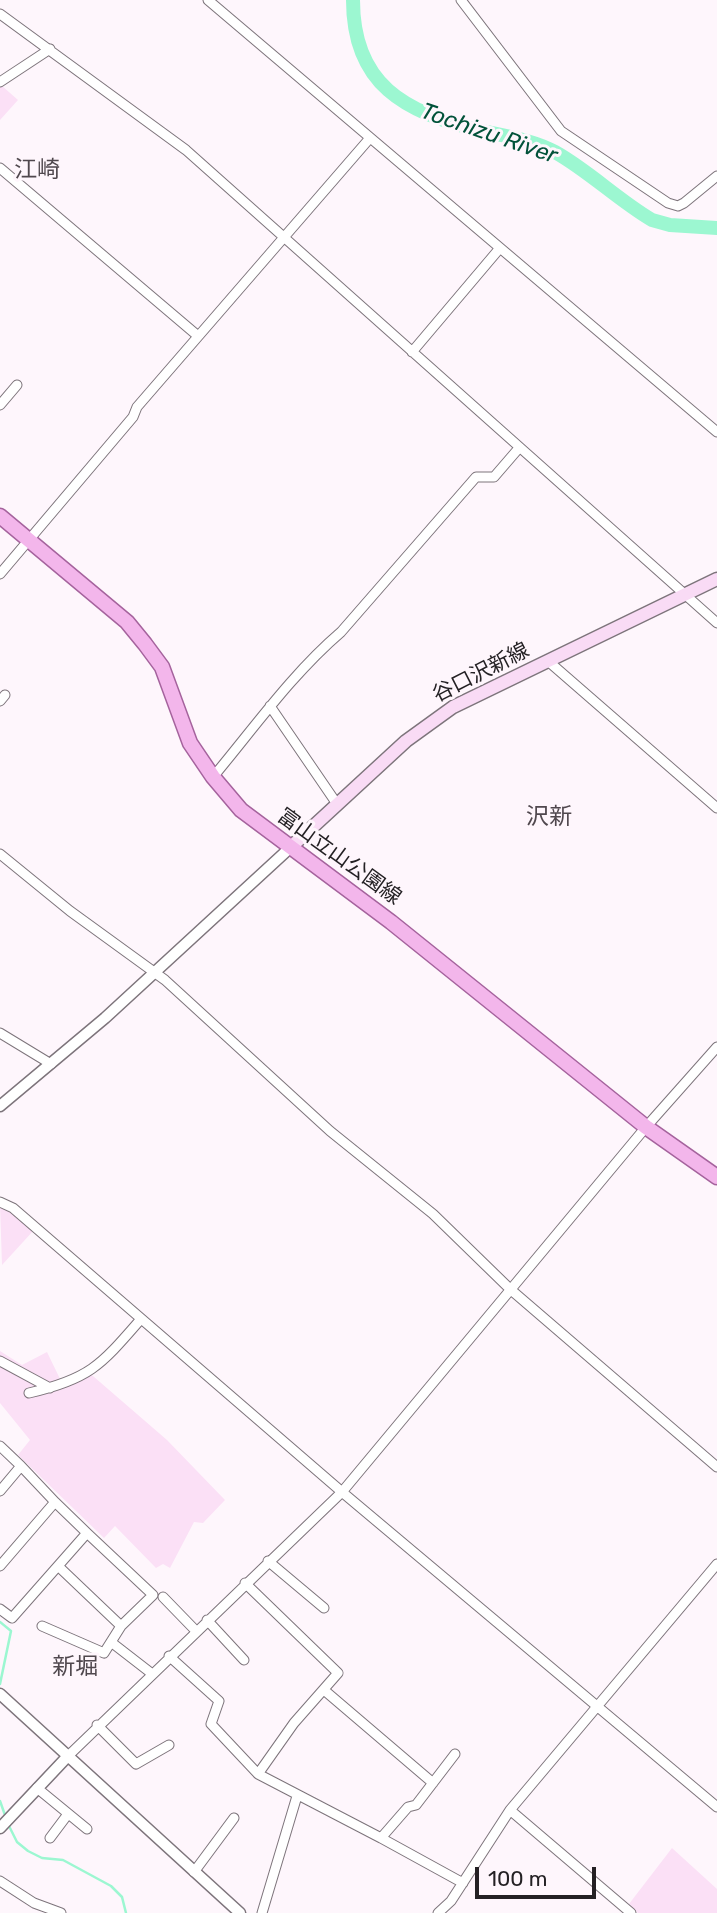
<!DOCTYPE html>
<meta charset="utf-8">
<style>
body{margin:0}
#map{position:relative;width:717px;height:1913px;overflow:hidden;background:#fef6fc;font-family:Rubik,sans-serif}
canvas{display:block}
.scale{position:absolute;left:475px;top:1867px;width:121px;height:32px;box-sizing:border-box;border:4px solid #242124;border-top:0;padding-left:9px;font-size:21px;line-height:24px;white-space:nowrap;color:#242124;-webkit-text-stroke:5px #fef6fc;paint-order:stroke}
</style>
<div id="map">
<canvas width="717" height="1913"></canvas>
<div class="scale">100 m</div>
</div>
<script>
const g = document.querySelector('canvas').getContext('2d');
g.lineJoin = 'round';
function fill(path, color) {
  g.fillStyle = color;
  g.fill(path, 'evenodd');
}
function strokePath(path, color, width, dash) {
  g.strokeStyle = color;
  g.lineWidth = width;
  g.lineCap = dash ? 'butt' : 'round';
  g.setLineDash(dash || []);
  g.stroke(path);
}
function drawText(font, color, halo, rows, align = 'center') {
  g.font = font + ' Rubik,"Noto Sans JP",sans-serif';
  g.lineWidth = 6;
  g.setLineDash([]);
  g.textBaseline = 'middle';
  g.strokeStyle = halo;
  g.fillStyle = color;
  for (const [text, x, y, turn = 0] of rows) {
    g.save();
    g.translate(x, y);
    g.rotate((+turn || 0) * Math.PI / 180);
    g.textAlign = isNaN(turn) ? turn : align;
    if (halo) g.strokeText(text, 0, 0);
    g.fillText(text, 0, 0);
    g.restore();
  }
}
fill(new Path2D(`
 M1,85L18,100L0,120V86Z
 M0,1205L11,1209L34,1230L2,1265Z
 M0,1351L22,1365L47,1352L61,1381L86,1370L167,1440L225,1500L203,1523L194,1522L170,1568L163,1564L156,1568L115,1526L104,1538L18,1455L30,1440L0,1403Z
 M672,1848L717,1889V1913H638L629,1904Z`), '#fbe0f6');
strokePath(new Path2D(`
 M0,1622L11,1631L0,1684
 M0,1801L6,1818
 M8,1824L17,1842L28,1851L42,1858L63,1860L111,1886L122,1897L126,1913`), '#9cf7d1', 2.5);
strokePath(new Path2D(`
 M353,0C353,85 405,112 478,130C503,136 531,139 555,152C589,171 618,200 652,220L670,225L717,228`), '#9cf7d1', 14);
const minor = new Path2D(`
 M208,0L717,432
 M461,0L561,131L668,203L678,206L684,203L717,176
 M0,14L186,150L717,623
 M0,82L50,49
 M0,168L198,336
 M412,352L500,248
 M0,405L17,385
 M0,574L133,417L137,407L370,138
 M548,661L717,808
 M0,701L5,695
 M270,706L337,804
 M213,777C254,728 292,674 341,632L476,477H494L519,448
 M0,854L70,911L165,980L330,1131L433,1214L510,1289L717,1467
 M0,1033L51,1064
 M0,1202L13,1208L342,1492L717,1807
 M0,1361L50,1388
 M29,1393C90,1379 101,1365 141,1319
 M0,1446L21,1466L0,1491
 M21,1466L55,1502
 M268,1561L324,1608
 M0,1566L55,1502L87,1533L12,1618L0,1609
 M58,1566L121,1626L153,1595L87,1533
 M163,1597L196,1631
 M207,1620L244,1660
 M42,1626L104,1653L121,1626
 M111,1642L151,1673
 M169,1656L219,1701L211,1724L258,1774L294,1723L338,1673L245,1583
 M324,1690L433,1783
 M97,1725L136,1764L169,1745
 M67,1757L342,1492L646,1127L717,1047
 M258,1774L381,1838L408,1807L416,1805L455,1754
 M37,1788L87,1829
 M510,1810L631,1913
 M50,1838L68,1814
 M381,1838L463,1883
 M194,1872L234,1818
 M0,1881L34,1903L61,1913
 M262,1913L297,1796
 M438,1913L451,1901L510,1810L717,1564`);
const tertiary = new Path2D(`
 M0,1106L105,1018L292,846
 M0,1694L240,1913
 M0,1828L67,1757`);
const secondary = new Path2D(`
 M292,846L406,741L453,707L717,579`);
const primary = new Path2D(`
 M0,516L127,622L145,644L162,667L190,743L213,777L241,810L391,922L646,1127L717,1177`);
strokePath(minor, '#7d747b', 11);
strokePath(tertiary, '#7d747b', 13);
strokePath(secondary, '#7d747b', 15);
strokePath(primary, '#a5639d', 17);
strokePath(minor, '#fff', 9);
strokePath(tertiary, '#fff', 10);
strokePath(secondary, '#f9dbf5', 12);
strokePath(primary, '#f3b6eb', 14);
drawText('21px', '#242124', '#fef6fc', [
 ["谷口沢新線",481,673,-27],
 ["富山立山公園線",339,857,36]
]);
drawText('italic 23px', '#02523a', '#fef6fc', [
 ["Tochizu River",489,134,19]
]);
drawText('23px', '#50484e', '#fef6fc', [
 ["江崎",37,170],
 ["沢新",549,817],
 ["新堀",75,1667]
]);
</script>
